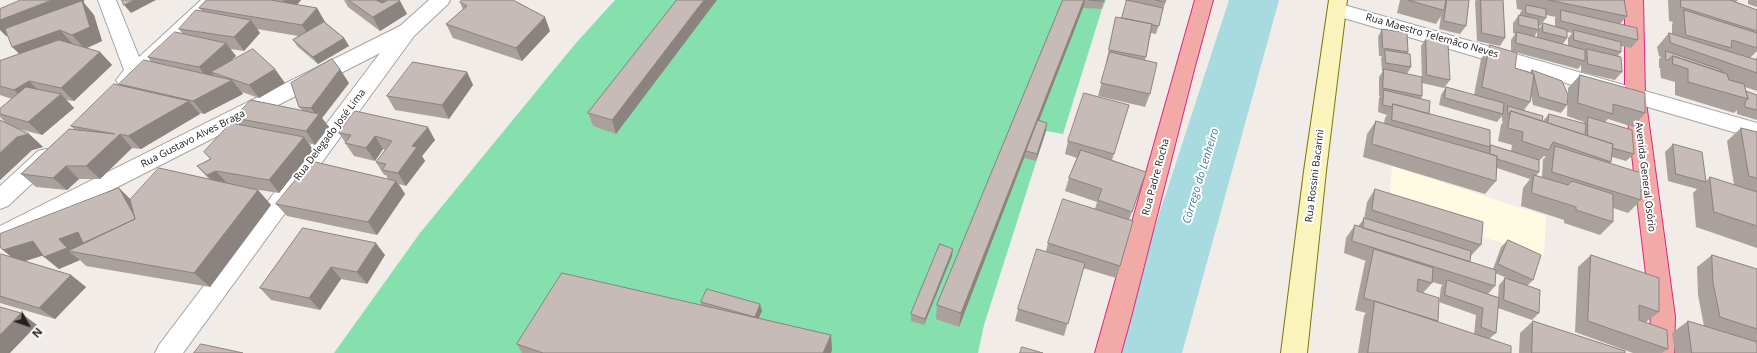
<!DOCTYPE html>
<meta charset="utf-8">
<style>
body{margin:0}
#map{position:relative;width:1757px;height:353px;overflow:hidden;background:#f1ece7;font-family:"Open Sans",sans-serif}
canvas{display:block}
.north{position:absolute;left:8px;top:305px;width:40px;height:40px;-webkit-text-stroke:3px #fff;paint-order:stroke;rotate:130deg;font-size:11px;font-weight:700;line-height:16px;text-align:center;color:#202020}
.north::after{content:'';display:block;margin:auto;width:14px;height:18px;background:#202020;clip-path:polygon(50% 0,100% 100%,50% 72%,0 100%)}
</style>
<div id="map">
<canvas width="1757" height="353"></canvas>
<div class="north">N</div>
</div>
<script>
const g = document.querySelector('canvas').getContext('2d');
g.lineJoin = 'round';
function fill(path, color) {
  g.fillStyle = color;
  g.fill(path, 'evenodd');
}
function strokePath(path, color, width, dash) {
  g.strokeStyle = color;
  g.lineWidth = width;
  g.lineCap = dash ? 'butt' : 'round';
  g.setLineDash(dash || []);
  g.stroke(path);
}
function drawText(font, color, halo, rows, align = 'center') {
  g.font = font + ' "Open Sans",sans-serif';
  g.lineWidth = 4;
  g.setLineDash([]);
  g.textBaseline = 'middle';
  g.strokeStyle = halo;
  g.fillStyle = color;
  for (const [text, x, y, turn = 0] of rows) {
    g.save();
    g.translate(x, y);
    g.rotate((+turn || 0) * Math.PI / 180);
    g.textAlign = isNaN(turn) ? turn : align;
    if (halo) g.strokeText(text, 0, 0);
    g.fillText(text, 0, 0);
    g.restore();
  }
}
fill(new Path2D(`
 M1392,166L1546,216L1544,257L1389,206Z`), '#fffae2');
fill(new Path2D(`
 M615,0H1106L1102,9L1063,134L1046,131L984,325L978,353H334L420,233L576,43Z`), '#85e0ae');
fill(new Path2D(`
 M1229,0H1279L1182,353H1114Z`), '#a7dbdf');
const minor = new Path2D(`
 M98,0H116L139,57L201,0H222L220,4L142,77C134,84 130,89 119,85L116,80L124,70Z
 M429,0H450L448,4L414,36L183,353H155L159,345L380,53L0,247V226L400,26Z
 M1337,3L1757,123V139L1330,14L1328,9L1330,4Z
 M46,149L54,151L57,157L54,163L8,206L0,209V186L38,151Z`);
const secondary = new Path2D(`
 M1329,0H1347L1326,171L1307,353H1281L1304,171Z`);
const trunk = new Path2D(`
 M1195,0H1213L1195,66L1131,317L1121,353H1095Z
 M1625,0H1643L1645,95L1675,317L1674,353H1648L1651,317L1625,95Z`);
strokePath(minor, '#a4a4a4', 2);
strokePath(secondary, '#7b7504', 2);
strokePath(trunk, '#dd2682', 2);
fill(minor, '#fff');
fill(secondary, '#faf3bb');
fill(trunk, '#f2aaa7');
fill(new Path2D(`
 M206,0H301L297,5L317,8L325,22L344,38L349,46L318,64L298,47L293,40L298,36L257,29L260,33L244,51L230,49L236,56L230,61L285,83L259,98L242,92L243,94L204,114L199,113L200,114L141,149L132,148L100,179H79L67,190L36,187L21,174L75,130L71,126L120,85L119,84L151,62L148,57L182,33L179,29L202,11L199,8Z
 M344,0H399L400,1L407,14L380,31L348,7Z
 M677,0L616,134L593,126L588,113Z
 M1063,0H1104L1102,9L1083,8L1039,121L1046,131L1036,161L1024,158L959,327L936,319L937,305Z
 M1126,0H1166L1156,34L1151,33L1145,60L1150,94L1145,107L1098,96L1107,63H1106L1116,17L1122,18L1127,2L1125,1Z
 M1400,0H1469L1466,26L1460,34L1439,29L1441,16L1436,24L1397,13Z
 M1476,0H1503L1505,38L1500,46L1477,41L1475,1Z
 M1516,0H1624L1627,16L1620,24L1638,40L1631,48L1621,46V52L1618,56L1622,72L1615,80L1581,72V65L1578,69L1511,51V40L1515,34L1513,33V23L1519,15H1520V13L1522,10L1517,9ZM1546,15L1556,17L1555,18V26L1543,23L1539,29V26H1540L1546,18ZM1537,32V37H1534ZM1567,32L1572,33L1568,38V46L1563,44L1567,38Z
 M1668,0H1738L1736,2L1757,10V52H1756L1750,58L1755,59L1757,57V91L1745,87L1746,91L1757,95V120L1737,114V110L1734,113L1675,95V82L1661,78L1660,69L1661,68H1659V59L1661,57L1659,56L1657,47L1669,33L1672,34V24L1673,22L1669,21Z
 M1748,0H1757V7L1748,4Z
 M460,2L550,31L522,61L453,38L446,24L463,10Z
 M84,3L94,15L102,41L86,48L100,52L112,65L74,101L66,100L74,108L42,135L19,129L29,134L43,147L32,150L0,180V120L6,123L0,117V109L12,99L0,95V61L19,54L8,36H6Z
 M1382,29L1408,52L1407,54L1411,67L1407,74L1422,96L1421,99L1429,114L1490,147L1491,145L1511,151L1512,145L1498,141L1501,125L1503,122L1502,121V116L1497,122L1439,105L1441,95L1446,87L1474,95L1481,59L1490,45L1515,68L1530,72L1532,70L1567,105L1561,113L1533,105L1531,95L1530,102L1524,110L1542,122L1549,114L1582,124L1584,122L1567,116L1568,88L1580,75L1645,113L1633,127L1608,119L1605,122L1634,154L1626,161L1612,157L1611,162L1610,164L1641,200L1628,213L1613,208V222L1600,235L1564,223V220L1521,206L1523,188L1530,179L1497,168L1496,181L1485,194L1363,157L1367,134L1376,121L1384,123L1385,118L1387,115L1378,112L1379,98L1380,96H1379V77L1383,71H1382L1381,58L1382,56H1379L1378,37ZM1544,156L1546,157L1543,159L1542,177L1536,176L1539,172V161Z
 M1426,38L1450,80L1444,88L1422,83L1421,46Z
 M467,72L473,85L449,119L395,110L387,96Z
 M349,83L322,118L329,127L315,145L309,143L313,150L279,193L253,189L258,190L271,205L210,287L86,266L80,260L59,269L43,255L24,261L71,275L86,287L55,319L0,303V255L11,257L3,250L119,188L131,200L209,179L197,166L210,159L204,152L239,124L234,118L302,110L299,107Z
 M1741,128L1757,132V248L1696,227L1693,193L1697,189L1668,181L1665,152L1673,144L1706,181L1710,177L1734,185L1727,141Z
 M339,133L435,140L422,156L425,161L406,186L399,184L405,194L377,235L287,216L276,204L388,179L386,175H384L376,162L385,150L383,149L375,161L354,156L345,143V142Z
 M1068,141L1114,154L1112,160L1146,172L1129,220L1120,266L1116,278L1083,268L1064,336L1015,321L1018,309L1046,251L1048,243L1095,209L1097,202L1065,191L1069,178L1077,158L1065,154Z
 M1375,189L1481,245L1470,257V262L1493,269L1501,247L1508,240L1533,280L1527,286L1539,313L1532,320L1498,308L1496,333L1489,339L1511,353H1358L1364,316L1366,313L1355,310L1365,262L1366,261L1344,253L1346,238L1355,225L1359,227V225L1364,219L1367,202ZM1495,273L1509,279L1505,278L1499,285L1498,297L1488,294L1495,286ZM1432,282L1443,285L1441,287L1439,302L1476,315L1474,334L1437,322L1438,321L1423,293L1432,283Z
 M303,228L385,255L367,284L341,279L320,310L271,300L260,288Z
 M1591,255L1659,312L1646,322L1668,349L1662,353H1633L1575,332L1578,267Z
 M1712,255L1757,269V353H1675L1672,333L1688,321L1704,326L1698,295L1697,267Z
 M952,256L924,325L911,321V314Z
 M701,302L760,304L762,311L758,318L831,335L832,350L831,353H522L517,344L701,305Z
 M1533,321L1625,353H1519L1520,333Z`), '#aaa19d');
fill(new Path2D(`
 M51,0H84V3L94,15L102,41L85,49L72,35L84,6L6,36L0,30V20Z
 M134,0H156L131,13L124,5Z
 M283,0H301L290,12Z
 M376,0L400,1L407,14L380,31L373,17Z
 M704,0H717L616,134L612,120Z
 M1084,0H1085L1083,8L1027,151H1026L1024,158L959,327L961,313Z
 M317,8L325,22L311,39L302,25Z
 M545,17L550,31L522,61L516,48Z
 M251,20L260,33L244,51L234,37Z
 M60,30L73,44L26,60L12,47Z
 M344,38L349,46L318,64L313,57Z
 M226,43L236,56L217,74L211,72L214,76L209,81L199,67Z
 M100,52L112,65L74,101L61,88Z
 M275,69L285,83L259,98L249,85Z
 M340,69L349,83L322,118L329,127L315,145L306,131L317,117L311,108Z
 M467,72L473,85L449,119L442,105Z
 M232,80L243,94L204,114L193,101Z
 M29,81L43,95L28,103L14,90Z
 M61,94L74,108L42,135L28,122Z
 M189,101L200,114L141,149L128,136Z
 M1047,123L1046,131L1036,161L1037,154Z
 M428,127L435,140L422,156L425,161L406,186L398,173L412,146Z
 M29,134L43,147L32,150L0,180V153L17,137Z
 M120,134L132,148L100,179L86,166Z
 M375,136L383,149L375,161L366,148Z
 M304,137L313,150L279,193L269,180Z
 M66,166L79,179L67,190L53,178Z
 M216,171L228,184L219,188L207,175Z
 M396,181L405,194L377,235L368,222Z
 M119,188L132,201L150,232L87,246L74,252L68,251L80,260L59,269L44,257L59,239Z
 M258,190L271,205L210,287L194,273Z
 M33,241L48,254L19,263L3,250Z
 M376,243L385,255L367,284L357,272Z
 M953,249L952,256L924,325L925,319Z
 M331,267L341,279L320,310L309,298Z
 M71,275L86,287L55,319L39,308Z
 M760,304L762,311L756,324L755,317Z
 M21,313L37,325L10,353H0V335Z
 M831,335L832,350L831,353H823Z`), '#8b837f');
const building = new Path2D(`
 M21,0H52L0,20V9Z
 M122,0H134L124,5Z
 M207,0H270L317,8L302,25L199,8Z
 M349,0H376L382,3L388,0H399L400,1L373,17Z
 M463,0H513L545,17L516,48L446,24L467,6L460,2Z
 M677,0H704L612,120L588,113Z
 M1063,0H1084L961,313L937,305Z
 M1089,0H1104V1Z
 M1127,0L1163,8L1159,26L1152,25V24L1122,18Z
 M1156,0H1166L1165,2Z
 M1408,0H1446L1444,10Z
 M1447,0H1469L1466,26L1444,21Z
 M1481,0H1503L1505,38L1482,33Z
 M1549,0H1624L1627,16Z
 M1681,0H1730L1757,10V31L1681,7Z
 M82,1L90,27L72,35L60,30L12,47L5,29Z
 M1526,5L1546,9V18L1526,13Z
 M196,10L251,20L234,37L179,29Z
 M1561,10L1637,28L1638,40L1561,21Z
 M1684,10L1757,33V48L1732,40L1731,48L1686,35Z
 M1519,15L1538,19L1539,30L1519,25Z
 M1116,17L1152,24L1146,57L1109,50Z
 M324,22L344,38L313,57L293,40Z
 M1543,23L1567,30V38L1543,32Z
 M1382,29L1407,33L1408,52L1383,48Z
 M1574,30L1621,42V52L1574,40Z
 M175,32L226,43L199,67L148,57Z
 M1517,32L1585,50V61L1516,43Z
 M1669,33L1757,60V73L1671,43Z
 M1426,38L1448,43L1450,80L1427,75Z
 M59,40L100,52L61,88L29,81L14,90L0,86V61Z
 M1490,45L1517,53L1515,68L1534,74L1530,102L1482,87Z
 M253,49L275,69L249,85L211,72Z
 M1587,49L1621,57L1622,72L1588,64Z
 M1385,50L1410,54L1411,67L1386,63Z
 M1666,51L1722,70V72L1673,56L1668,60H1666Z
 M1110,52L1157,63L1150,94L1101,83Z
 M1673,56L1727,74L1729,80L1744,84L1748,99L1688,82V69L1673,64Z
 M332,59L340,69L311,108L299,107L291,83Z
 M144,60L232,80L193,101L119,84Z
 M413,62L467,72L442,105L387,96Z
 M1384,69L1422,77V96L1383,88Z
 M1532,70L1562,81L1568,95L1567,105L1539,97L1534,76V74H1533Z
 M1580,75L1645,93V113L1613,104V114L1578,103Z
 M114,84L189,101L128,136L120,134L86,166H66L53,178L21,174L69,129L115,134L71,126Z
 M26,87L61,94L28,122L0,114V109Z
 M1446,87L1504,103L1503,114L1445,98Z
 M1384,90L1430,101L1429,114L1393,104L1392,107L1383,105Z
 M1746,91L1757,95V110L1745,107V102L1748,99Z
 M1084,93L1129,105L1114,154L1068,141Z
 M251,100L319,114L306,131L234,118Z
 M1393,104L1490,130V147L1392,120Z
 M1508,106L1543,116L1542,121L1511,111L1509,114H1508Z
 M355,111L428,127L412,146L417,147L398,173L382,170L386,164L376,162L392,141L375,136L366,148L345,143L351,135L339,133Z
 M1511,111L1613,144L1611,162L1553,142L1549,150L1522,141L1523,132L1508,128Z
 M1549,114L1586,124L1585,135L1548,123Z
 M1588,117L1632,130L1634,154L1612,148L1613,144L1588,136Z
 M0,120L29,134L17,137L0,153Z
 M1038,120L1047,123L1037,154L1026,151Z
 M1376,121L1497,156L1496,181L1372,144Z
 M231,123L304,137L269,180L216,171L207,175L197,166L211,159L204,152Z
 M1741,128L1757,132V178L1749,176Z
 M1673,144L1702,152L1706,182L1676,174Z
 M1491,145L1539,160V172L1497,159V156L1490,154Z
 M1555,146L1641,173V200L1552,172Z
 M1081,150L1146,172L1132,212L1098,200L1102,189L1069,178Z
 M311,161L396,181L368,222L276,204Z
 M159,168L258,190L194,273L68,251L135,219L130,200Z
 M1534,175L1568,185L1572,181L1613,194V222L1576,210V207L1532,193Z
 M1710,177L1757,192V226L1714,212Z
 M119,188L134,215L135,219L83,243L78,232L59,239L67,248L44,257L33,241L3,250L0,247V234Z
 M1375,189L1483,222L1481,245L1372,210Z
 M1063,199L1133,221L1120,266L1048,243Z
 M1364,218L1471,251L1470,262L1363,228Z
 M1355,225L1496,270L1495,286L1352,241Z
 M303,228L376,243L357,272L331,267L309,298L260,288Z
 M1508,240L1541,255L1533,280L1498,264Z
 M940,244L953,249L925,319L911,314Z
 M1037,249L1085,263L1068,324L1018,309Z
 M1374,249L1433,268L1432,283L1418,279L1417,291L1439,298L1438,321L1364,298Z
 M1,254L71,275L39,308L0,296V255Z
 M1591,255L1659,278V312L1639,305V320L1667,330L1668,349L1588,321Z
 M1712,255L1757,269V329L1720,317L1713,283Z
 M562,273L831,335L823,353H543L517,344Z
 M1505,278L1540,290L1539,313L1504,300Z
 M1447,280L1499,298L1496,333L1481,327L1483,308L1445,295Z
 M707,289L760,304L755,317L701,302Z
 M1375,301L1511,346V353H1368Z
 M0,307L21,313L0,335Z
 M1533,321L1625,351V353H1532Z
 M1688,321L1757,342V353H1692Z
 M201,344L243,353H194Z
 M1022,347L1043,353H1020Z`);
fill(building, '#c6bbb6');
strokePath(building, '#8b837f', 1);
drawText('10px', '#202020', '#fff', [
 ["Rua Maestro Telemâco Neves",1432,36,16],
 ["Rua Delegado José Lima",330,135,-53],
 ["Rua Gustavo Alves Braga",193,139,-27],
 ["Rua Rossini Bacarini",1315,176,-83],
 ["Rua Padre Rocha",1156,177,-75],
 ["Avenida General Osório",1645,177,83]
]);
drawText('italic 11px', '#427c9a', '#fff', [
 ["Córrego do Lenheiro",1201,176,-73]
]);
</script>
